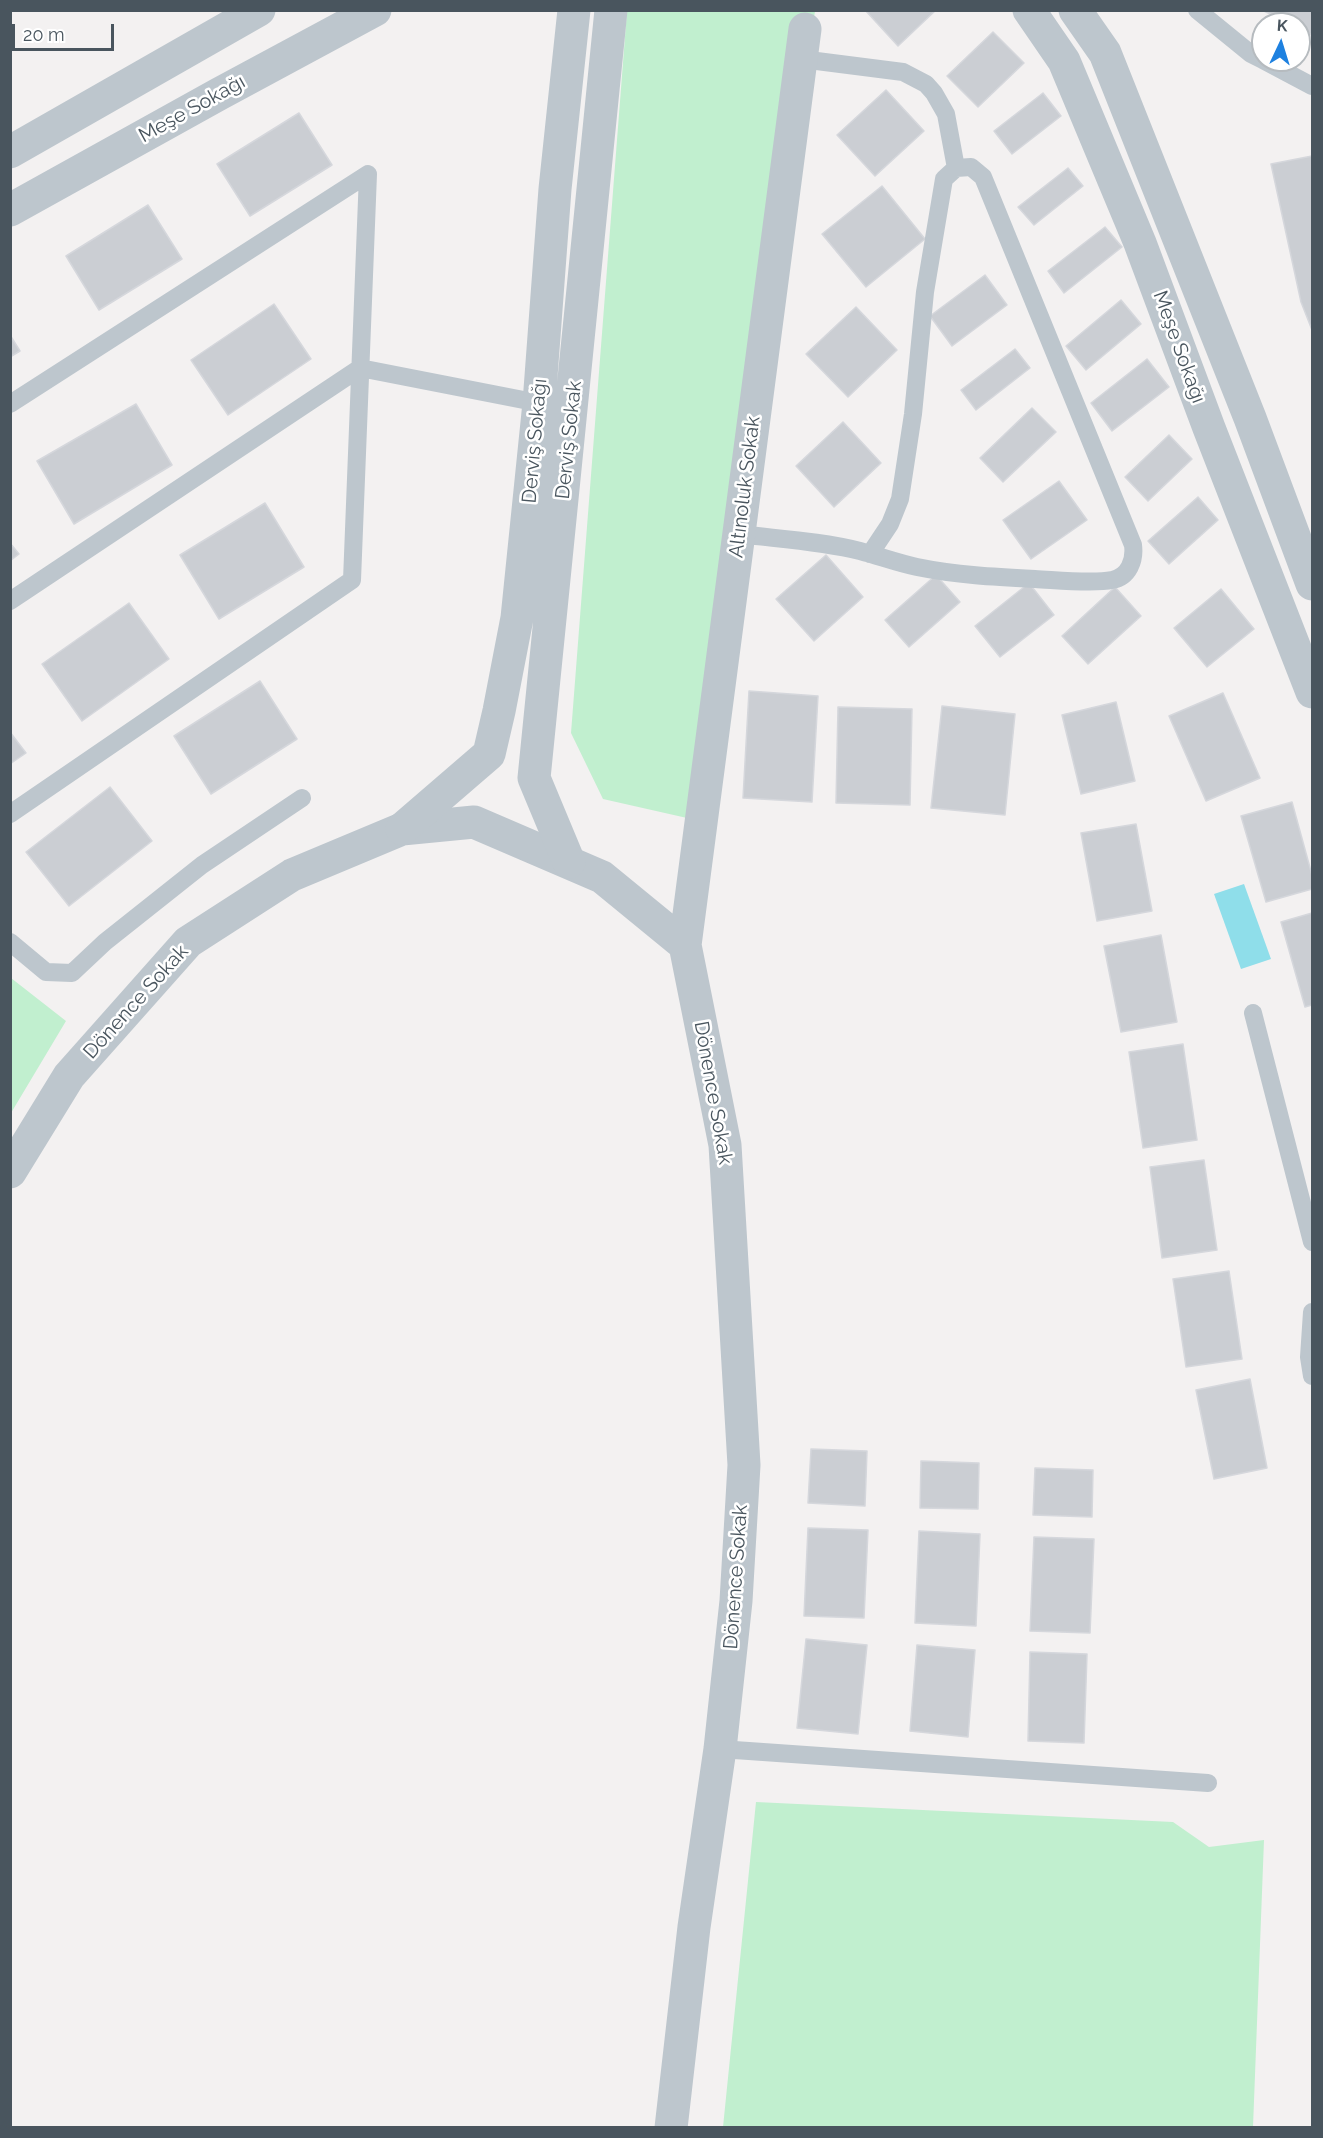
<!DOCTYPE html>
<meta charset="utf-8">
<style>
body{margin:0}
#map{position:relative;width:1323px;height:2138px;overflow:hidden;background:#f3f1f1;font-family:Raleway,sans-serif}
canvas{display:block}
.frame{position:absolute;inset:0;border:12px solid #49555e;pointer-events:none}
.north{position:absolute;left:1251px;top:12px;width:60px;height:60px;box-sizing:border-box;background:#fff;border:2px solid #b6bbbf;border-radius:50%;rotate:4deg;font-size:16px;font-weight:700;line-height:24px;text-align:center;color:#49555e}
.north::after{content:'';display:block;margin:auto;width:21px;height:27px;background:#1e81e0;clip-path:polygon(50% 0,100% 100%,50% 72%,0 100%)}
.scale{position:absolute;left:12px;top:24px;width:102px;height:27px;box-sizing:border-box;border:3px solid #49555e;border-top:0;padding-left:8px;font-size:18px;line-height:21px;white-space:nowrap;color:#49555e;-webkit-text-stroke:4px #fff;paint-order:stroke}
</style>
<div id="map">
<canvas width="1323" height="2138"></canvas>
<div class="frame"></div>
<div class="north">K</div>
<div class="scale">20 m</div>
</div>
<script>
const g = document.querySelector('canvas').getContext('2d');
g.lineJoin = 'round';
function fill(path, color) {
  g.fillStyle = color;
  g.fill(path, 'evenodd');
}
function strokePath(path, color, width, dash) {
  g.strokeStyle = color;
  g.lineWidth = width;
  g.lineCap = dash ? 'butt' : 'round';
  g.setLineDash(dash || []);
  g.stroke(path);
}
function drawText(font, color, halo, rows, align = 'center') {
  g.font = font + ' Raleway,sans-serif';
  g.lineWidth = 5;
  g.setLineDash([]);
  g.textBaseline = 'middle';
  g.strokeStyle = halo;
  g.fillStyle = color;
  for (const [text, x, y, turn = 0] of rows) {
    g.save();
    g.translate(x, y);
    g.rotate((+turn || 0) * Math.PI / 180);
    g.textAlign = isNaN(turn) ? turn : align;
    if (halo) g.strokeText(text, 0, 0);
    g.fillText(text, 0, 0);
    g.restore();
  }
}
fill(new Path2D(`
 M627,11H815L718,674L687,818L603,799L571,733Z
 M11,978L66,1021L11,1113Z
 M756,1802L1173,1822L1209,1847L1264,1840L1253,2127H723Z`), '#c1efcf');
fill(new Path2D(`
 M1244,884L1271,959L1241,969L1214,894Z`), '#8fdeea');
const building = new Path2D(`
 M865,10H936L898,46Z
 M1262,10H1312V35L1299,29V24H1290Z
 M993,32L1024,63L978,107L947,76Z
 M886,90L924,131L875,176L837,135Z
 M1043,93L1061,116L1012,154L994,131Z
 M299,113L332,165L250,216L217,164Z
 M1312,156V330L1301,302L1271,164Z
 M1068,168L1083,186L1034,225L1018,207Z
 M882,186L925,239L866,287L822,234Z
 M148,205L182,259L99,310L66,256Z
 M1105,227L1122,247L1064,293L1048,271Z
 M985,275L1007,305L952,346L930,316Z
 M1121,300L1141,324L1086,370L1066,346Z
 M274,304L311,359L228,415L191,360Z
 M856,307L897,350L848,397L806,354Z
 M10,335L20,351L10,357Z
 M1015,349L1030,368L976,410L961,390Z
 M1147,359L1169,387L1112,431L1091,403Z
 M136,404L172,465L74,524L37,461Z
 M1032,408L1056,432L1003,482L980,458Z
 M843,422L881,463L834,507L796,466Z
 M1169,435L1192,459L1148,501L1125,477Z
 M1059,481L1087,520L1031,559L1003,520Z
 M1198,497L1218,520L1169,564L1148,541Z
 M265,503L304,567L219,619L180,555Z
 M10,543L19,554L10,561Z
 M826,555L863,597L814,641L776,599Z
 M936,575L960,602L909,647L885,620Z
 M1029,583L1054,615L1000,657L975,626Z
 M1115,587L1141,616L1088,664L1062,636Z
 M1221,589L1254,629L1207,667L1174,628Z
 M129,603L169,659L82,721L42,664Z
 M260,681L297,739L211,794L174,736Z
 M749,691L818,696L812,802L743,798Z
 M1223,693L1260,778L1206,801L1169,716Z
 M1116,702L1135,781L1081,794L1062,715Z
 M942,706L1015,714L1005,815L931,808Z
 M838,707L912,709L910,805L836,803Z
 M10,732L26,753L10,764Z
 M110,787L152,841L69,906L26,852Z
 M1292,802L1312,875V889L1266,902L1241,816Z
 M1136,824L1152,911L1097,921L1081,833Z
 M1312,913V1005L1305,1007L1281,922Z
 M1161,935L1177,1022L1121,1032L1104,946Z
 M1183,1044L1197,1140L1143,1148L1129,1052Z
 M1204,1160L1217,1250L1162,1258L1150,1167Z
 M1229,1271L1242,1359L1186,1367L1173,1279Z
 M1250,1379L1267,1468L1214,1479L1196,1390Z
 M811,1449L867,1451L865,1506L808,1503Z
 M921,1461L979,1463L978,1509L920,1508Z
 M1035,1468L1093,1470L1092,1517L1033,1515Z
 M808,1528L868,1530L864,1618L804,1616Z
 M919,1531L980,1534L976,1626L915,1623Z
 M1034,1537L1094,1539L1090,1633L1030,1631Z
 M806,1639L867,1645L858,1734L797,1728Z
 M917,1645L975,1650L968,1737L910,1731Z
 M1030,1652L1087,1654L1084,1743L1028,1741Z`);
fill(building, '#cbced3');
strokePath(building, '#d5d7dc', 1.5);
strokePath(new Path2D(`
 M1197,10L1251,54L1263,60
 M801,59L903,72L926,84L934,93L946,114L956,168
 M1263,60L1312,86
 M10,404L368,174L352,580L10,814
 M739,534C779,539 820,541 860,551C879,556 898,563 917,567C956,575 995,577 1035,579C1056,580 1093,584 1112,580C1129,577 1135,560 1133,545L983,177L971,167L956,168L944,179L925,292L913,414L900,499L890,524L870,554
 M10,601L360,368L539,403
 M10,942L46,972L72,973L105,942L202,865L302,798
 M1253,1013L1312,1242
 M1312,1312L1309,1357L1312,1376
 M720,1749L1208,1783`), '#bdc6cd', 18);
strokePath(new Path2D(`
 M685,945L805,29
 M10,1172L69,1076L188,942L292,875L402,829L474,822L602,877L685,945L725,1145L744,1465L736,1601L720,1749L694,1927L671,2128`), '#bdc6cd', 33);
strokePath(new Path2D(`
 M1029,10L1064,61L1140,243L1209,428L1312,692
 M1075,10L1105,53L1250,418L1312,584
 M10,152L259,10
 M10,210L219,94L375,10
 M402,829L489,754L499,711L517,618L539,403L555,189L574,10
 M569,862L534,778L611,10`), '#bdc6cd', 33);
drawText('20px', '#49555e', '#fff', [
 ["Meşe Sokağı",192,109,-29],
 ["Meşe Sokağı",1179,347,70],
 ["Derviş Sokak",569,440,-84],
 ["Derviş Sokağı",535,441,-85],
 ["Altınoluk Sokak",745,487,-83],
 ["Dönence Sokak",136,1002,-48],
 ["Dönence Sokak",713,1093,80],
 ["Dönence Sokak",736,1577,-86]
]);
</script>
